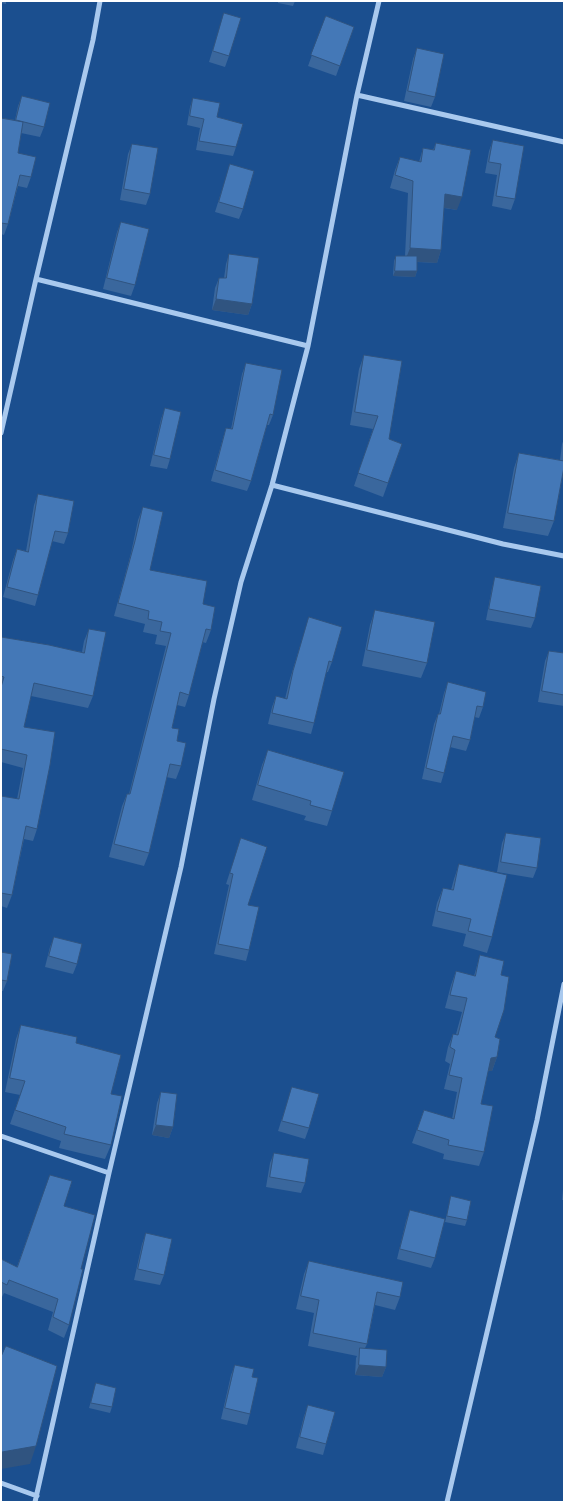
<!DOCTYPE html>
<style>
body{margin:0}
#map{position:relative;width:565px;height:1503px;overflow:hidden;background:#1b4f8f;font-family:Commissioner,sans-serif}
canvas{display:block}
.frame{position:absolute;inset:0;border:2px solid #fff;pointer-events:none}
</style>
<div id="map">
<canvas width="565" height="1503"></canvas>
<div class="frame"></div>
</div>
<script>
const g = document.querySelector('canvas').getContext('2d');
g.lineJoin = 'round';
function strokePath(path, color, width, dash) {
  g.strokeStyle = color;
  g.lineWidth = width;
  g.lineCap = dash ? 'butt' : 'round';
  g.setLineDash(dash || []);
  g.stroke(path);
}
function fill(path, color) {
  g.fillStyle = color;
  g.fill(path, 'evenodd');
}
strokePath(new Path2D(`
 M357,95L564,142
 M36,279L308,346
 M1,433L36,279L93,40L100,1
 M272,485L503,544L564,556
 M1,1136L109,1173
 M1,1483L37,1496
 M35,1502L109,1173L181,867L214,699L241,582L272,485L308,346L357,95L379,1
 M447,1502L537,1120L564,984`), '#a9c9ee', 5);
fill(new Path2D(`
 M1,1H6V4L1,3Z
 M278,1H295L293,6L278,3Z
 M224,13L229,56L225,67L209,62Z
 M326,16L354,27L336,76L308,66Z
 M417,48L435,97L431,107L404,101L413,59Z
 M22,96L44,127L40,137L21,133L18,153L31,177L27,188L18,186L8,224L4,235L1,234V118L15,120L18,106Z
 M193,98L217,117L236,147L233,156L196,150L200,128L187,125L190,107Z
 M493,140L515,199L511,210L492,206L497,175L485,173L489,151Z
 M436,143L457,210L444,208L441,250L437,263L417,262V271L415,277L393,276L394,261L396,256H405L408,193L390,188L395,170L400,157L419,162L423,148L433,150Z
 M132,144L150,194L146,205L120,200L128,154Z
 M230,164L243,209L239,219L215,212Z
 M121,222L135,285L131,296L103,289L117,232Z
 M229,254L252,304L248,315L212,310L215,288L219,278H224L226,264Z
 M364,355L389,439L402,444L383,497L354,486L373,429L350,425L359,369Z
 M246,363L273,415L269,425H267L251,481L247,491L211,481L223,438L226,428L231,429L242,374Z
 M165,408L170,459L167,469L150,466L161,419Z
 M564,439V468L554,521L548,536L503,528L514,468L519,453L560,460L562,444Z
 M38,494L68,533L64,544L52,541L38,595L35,606L3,597L13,560L17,549L26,551L34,505Z
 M143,507L150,570L203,604L211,630L206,643L202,642L189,695L185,707L177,705L172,728L177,741L181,766L176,779L166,777L149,853L144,866L109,857L122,806L127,794H129L166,646L155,644L157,635L143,632L145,624L114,616L131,553L138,520Z
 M495,577L535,618L531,628L486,620L492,588Z
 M375,610L427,663L421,678L362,666L370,625Z
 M309,617L332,662L328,672H326L314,723L311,734L268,724L272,707L276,696L285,699L289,682Z
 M89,629L93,696L88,708L31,696L24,727L37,829L33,841L24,839L12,895L7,908L1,906V796L17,799L23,768L1,762V637L82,652L84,641Z
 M549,651L564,653V706L538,702L545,661Z
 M448,682L483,707L479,718L474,717L470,740L466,751L450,747L444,773L441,783L422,779L434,724L438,714H439L444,693Z
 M268,750L332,811L327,826L304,820L306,816L252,800L262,765Z
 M506,833L537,868L533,878L497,872L502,843Z
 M241,838L248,905L249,950L246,961L214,954L229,885L226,884Z
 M459,864L492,937L487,953L463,946L466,934L432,926L437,903L443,888L451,890L454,879Z
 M54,937L77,964L73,974L45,967L50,947Z
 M1,952L7,981L3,991H1Z
 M480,955L501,975L495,1037L497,1057L492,1071H488L481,1104L484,1152L479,1166L443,1159L444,1154L412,1143L424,1110L452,1119L457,1092L444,1089L450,1064L445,1061L448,1047L453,1034H456L462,1012L445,1008L451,985L456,971L474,976Z
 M21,1025L76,1043L111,1094V1145L105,1159L59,1148L61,1141L10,1124L20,1095L5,1092L16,1039Z
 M292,1087L309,1128L305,1139L278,1131Z
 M161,1092L173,1127L169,1138L152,1135L157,1103Z
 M274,1153L305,1183L301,1193L266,1187L270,1163Z
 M564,1178V1200H562Z
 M451,1196L467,1220L465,1226L445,1222Z
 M64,1206L81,1269L69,1325L64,1338L48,1330L53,1312L4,1293L2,1297H1V1259L17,1267Z
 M410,1210L435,1258L431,1268L397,1259L406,1221Z
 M146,1233L164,1275L160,1285L134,1280L142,1244Z
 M309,1261L400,1297L395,1310L375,1305L367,1344L365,1348L386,1367L382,1377L355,1375L356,1358L357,1356L308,1346L314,1313L296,1309L304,1274Z
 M235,1365L252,1377L250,1414L247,1425L221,1419L231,1375Z
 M96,1383L112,1407L110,1413L89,1408Z
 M308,1405L326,1444L323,1455L296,1448L304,1416Z`), '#3a679d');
fill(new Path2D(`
 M445,194L462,197L457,210L440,207Z
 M410,248L441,250L437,263L405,261Z
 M395,271H417L415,277L393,276Z
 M216,299L252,304L248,315L212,310Z
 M497,1057L492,1071H486L491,1058Z
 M156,1125L173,1127L169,1138L152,1135Z
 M359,1365L386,1367L382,1377L355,1375Z
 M36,1446L30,1464L1,1469V1455L2,1452Z`), '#305480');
const building = new Path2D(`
 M224,13L241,18L229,56L213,51Z
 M326,16L354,27L340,66L311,55Z
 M417,48L444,54L435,97L408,91Z
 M22,96L50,103L44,127L16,120Z
 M193,98L220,103L217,117L243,124L236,147L199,141L204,119L190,116Z
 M1,118L23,122L18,153L36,157L31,177L20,175L8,224L1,223Z
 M493,140L524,146L515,199L496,196L501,164L489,162Z
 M436,143L471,150L462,197L445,194L441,250L410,248L413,181L395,175L400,157L421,162L423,148L434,150Z
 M132,144L158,148L150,194L124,189Z
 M230,164L254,171L243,209L219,202Z
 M121,222L149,229L135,285L107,278Z
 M229,254L259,258L252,304L216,299L219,278H226Z
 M396,256H417V271H395Z
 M364,355L402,361L389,439L402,444L388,483L358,473L378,416L355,412Z
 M246,363L282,370L273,415L270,414L251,481L215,470L226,428L232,429Z
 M165,408L181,412L170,459L154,455Z
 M519,453L564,461V467L554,521L508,513Z
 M38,494L74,501L68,533L55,531L38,595L7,587L17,549L28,552Z
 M143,507L163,512L150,570L207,581L203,604L215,607L211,630L206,629L189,695L180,692L172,728L179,729L177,741L186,743L181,766L170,764L149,853L114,844L127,794H130L171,633L160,631L162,622L148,619L149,611L118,603L135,541Z
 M495,577L541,586L535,618L489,609Z
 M375,610L435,622L427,663L367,650Z
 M309,617L342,627L332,662L329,661L314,723L272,713L276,696L287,699L293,671Z
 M89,629L106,632L93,696L34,683L24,727L55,732L50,765L37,829L26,826L12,895L1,893V796L19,799L27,755L1,749V687L4,677L1,676V637L49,645L84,653Z
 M549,651L564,653V695L542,691Z
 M448,682L486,692L483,707L477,706L470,740L453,736L444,773L426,768L438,714H440Z
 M268,750L344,772L332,811L310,805L311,801L258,785Z
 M506,833L541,838L537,868L501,862Z
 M241,838L267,847L248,905L259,907L249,950L218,944L233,874L230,873Z
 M459,864L507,875L492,937L468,931L471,919L437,911L443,888L453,890Z
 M54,937L82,944L77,964L49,956Z
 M1,952L12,954L7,981L1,980Z
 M480,955L504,961L501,975L509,977L504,1010L495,1037L500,1039L497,1057L491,1058L481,1104L493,1106L484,1152L448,1145L449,1140L417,1130L424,1110L454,1119L462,1078L449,1075L455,1050L450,1047L453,1034L458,1035L467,998L450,995L456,971L475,976Z
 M21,1025L77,1037L76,1043L121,1055L111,1094L122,1096L111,1145L64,1134L66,1127L15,1110L25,1081L10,1078Z
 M292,1087L319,1094L309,1128L282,1121Z
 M161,1092L177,1094L173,1127L156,1125Z
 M274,1153L309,1159L305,1183L270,1177Z
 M50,1175L72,1181L64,1206L95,1215L81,1269H83L69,1325L53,1317L58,1299L9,1280L7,1285L1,1282V1259L17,1267Z
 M451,1196L471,1201L467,1220L447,1216Z
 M410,1210L445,1219L435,1258L400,1249Z
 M146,1233L172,1239L164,1275L138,1269Z
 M309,1261L403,1282L400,1297L377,1292L367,1344L313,1333L319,1300L301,1296Z
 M6,1346L57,1366L36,1446L2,1452H1V1357Z
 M360,1348L387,1350L386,1367L359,1365Z
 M235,1365L254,1369L252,1377L258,1378L250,1414L225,1408Z
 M96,1383L116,1388L112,1407L91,1403Z
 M308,1405L335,1412L326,1444L300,1437Z`);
fill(building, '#4478b7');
strokePath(building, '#305480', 1);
</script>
